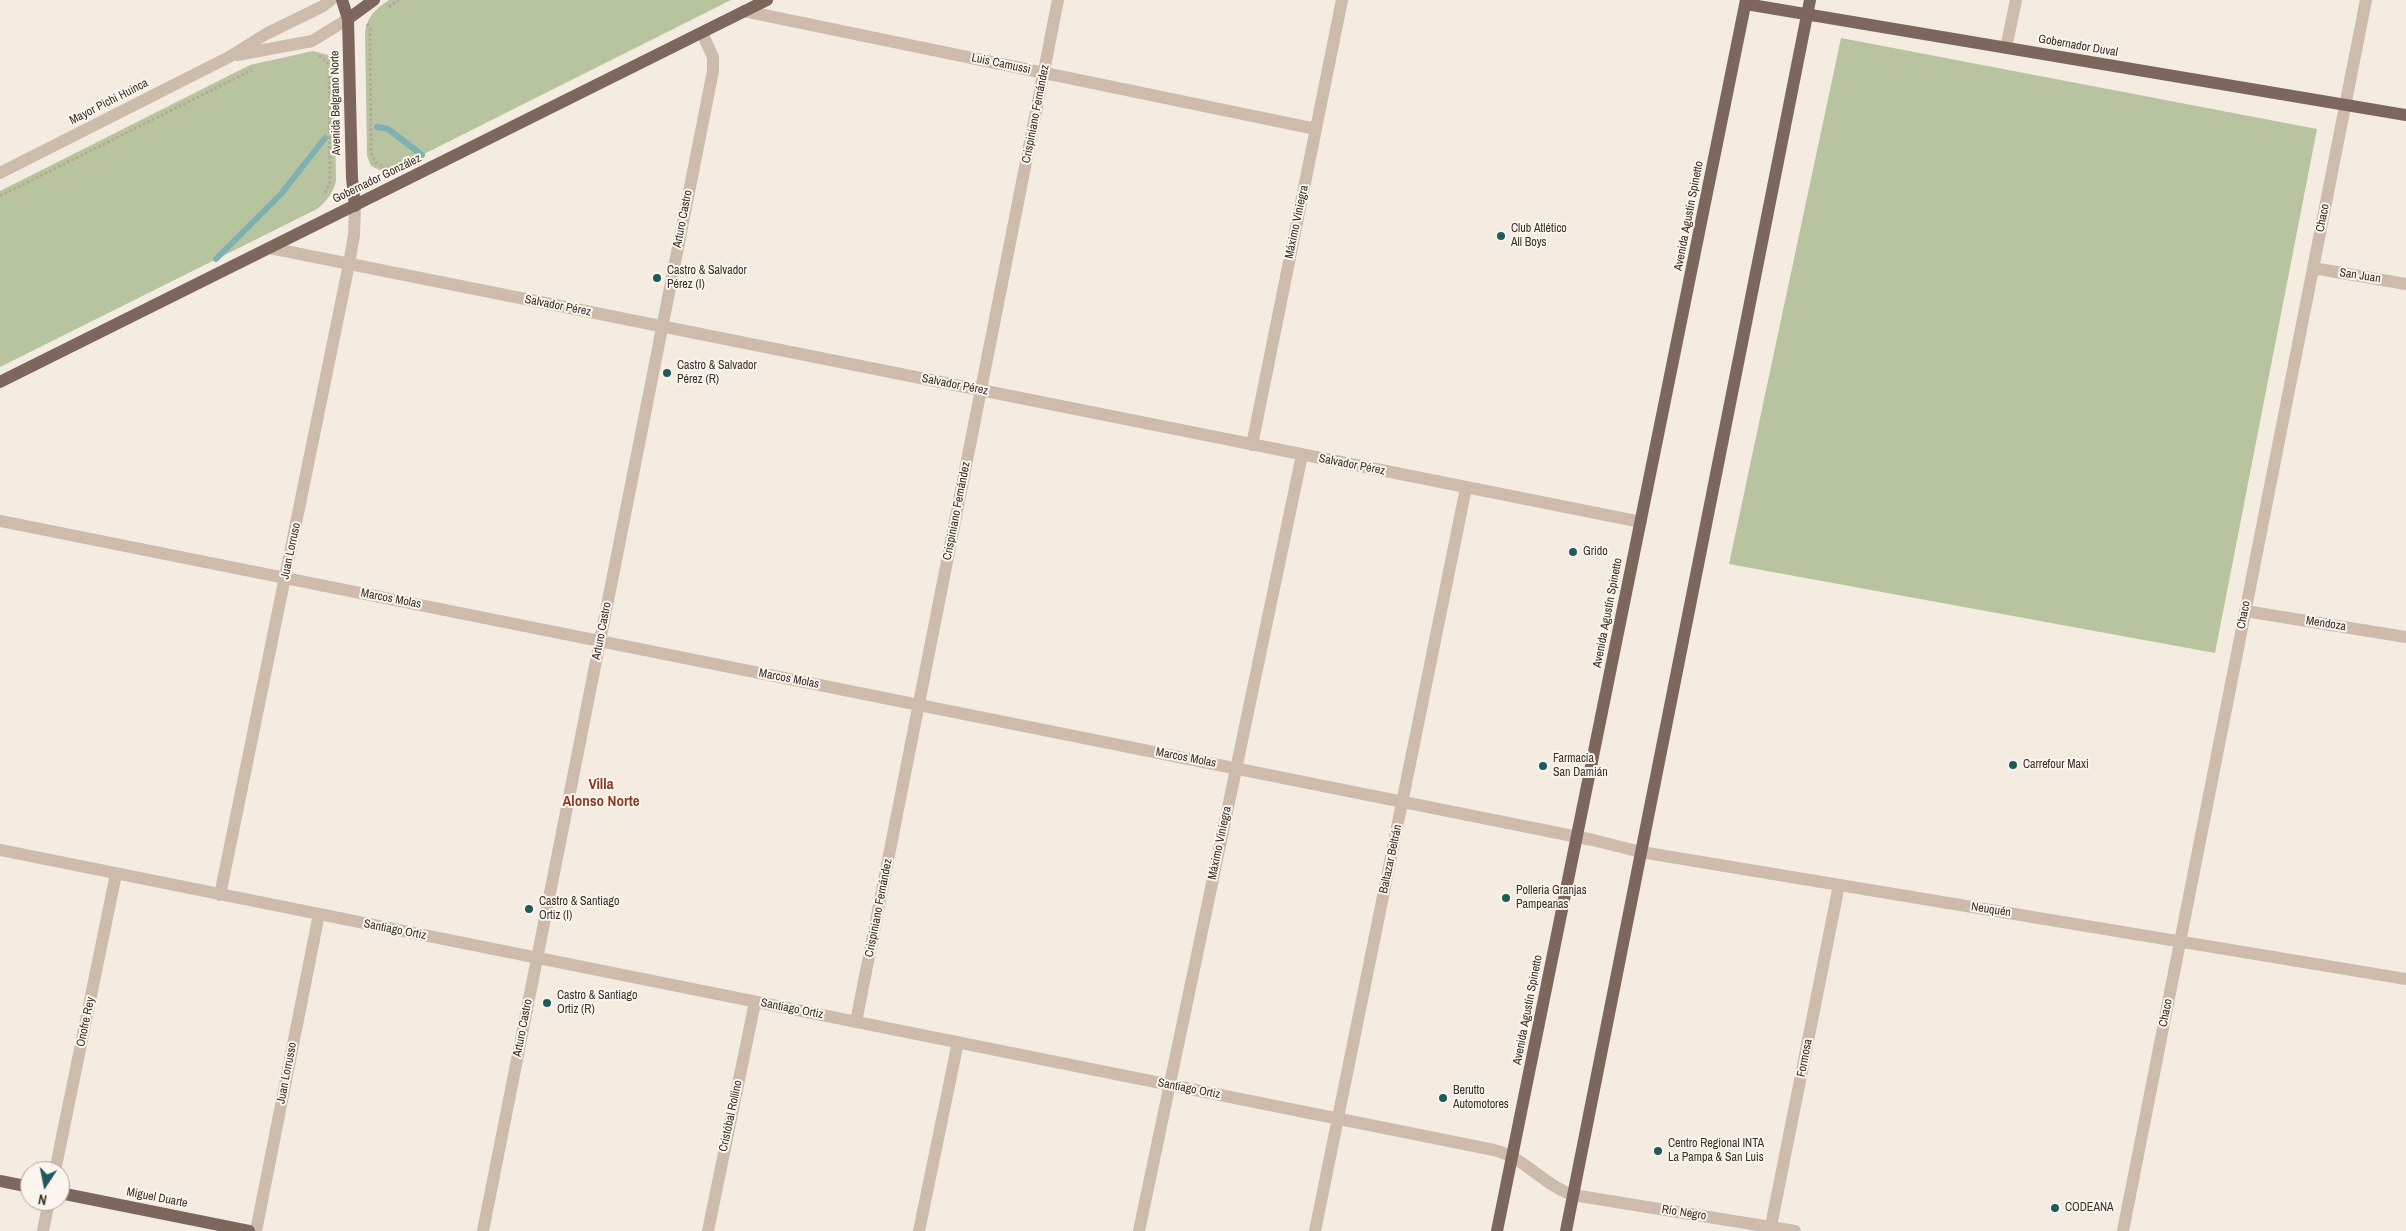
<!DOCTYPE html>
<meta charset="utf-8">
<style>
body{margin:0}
#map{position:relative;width:2406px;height:1231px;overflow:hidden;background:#f4ebe1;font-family:"Archivo Narrow",sans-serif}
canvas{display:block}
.north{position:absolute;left:20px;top:1161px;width:50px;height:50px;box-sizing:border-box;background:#fbf5ee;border:1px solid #aea6a0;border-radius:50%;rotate:191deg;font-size:14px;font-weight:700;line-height:20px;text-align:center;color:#3b302b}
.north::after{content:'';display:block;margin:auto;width:18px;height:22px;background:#1f5a5e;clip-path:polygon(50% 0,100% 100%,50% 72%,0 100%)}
</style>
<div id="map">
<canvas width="2406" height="1231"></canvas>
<div class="north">N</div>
</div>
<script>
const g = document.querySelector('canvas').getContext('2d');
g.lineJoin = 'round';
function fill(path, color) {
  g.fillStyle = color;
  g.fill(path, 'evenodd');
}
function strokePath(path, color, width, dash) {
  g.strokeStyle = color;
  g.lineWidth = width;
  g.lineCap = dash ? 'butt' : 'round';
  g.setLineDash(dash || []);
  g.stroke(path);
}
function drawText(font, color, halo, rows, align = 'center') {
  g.font = font + ' "Archivo Narrow",sans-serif';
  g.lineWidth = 4;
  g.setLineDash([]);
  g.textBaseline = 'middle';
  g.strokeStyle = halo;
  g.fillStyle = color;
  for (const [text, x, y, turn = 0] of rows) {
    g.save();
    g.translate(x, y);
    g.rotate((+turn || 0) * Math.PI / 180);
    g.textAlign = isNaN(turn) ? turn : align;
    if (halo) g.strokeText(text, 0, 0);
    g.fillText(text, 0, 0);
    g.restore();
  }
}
fill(new Path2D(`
 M389,0H731L394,169L384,172L371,166L367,156L365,33C367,16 376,9 389,0Z
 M1841,38L2317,129L2215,653L1729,564Z
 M313,51L328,55L334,67L336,181C333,193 327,201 317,209L0,367V191L250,65Z`), '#b8c4a0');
strokePath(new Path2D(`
 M377,127L388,129L422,155
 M216,259L281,194L325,138`), '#7fb0b2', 6);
strokePath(new Path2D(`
 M389,7L398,0
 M367,24L370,29L371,152L375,162L384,167V172
 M319,56L327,61L329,68L330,182L324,195
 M0,196L252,70`), '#b9a596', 3, [2.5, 2.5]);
strokePath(new Path2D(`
 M744,11L1316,129
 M2006,48L2016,0
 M237,55L312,41L348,19
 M0,173L229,57L266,34L323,6L331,0
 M270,248L1641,522
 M2313,268L2406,284
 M1252,445L1342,0
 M0,521L1593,840L1641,852L2406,979
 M2245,611L2406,637
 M0,850L1494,1150C1524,1157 1543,1185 1573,1195L1795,1231
 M220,895L349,264L354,235L355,206
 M856,1022L1058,0
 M55,1171L116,874
 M43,1231L49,1201
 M256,1231L319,914
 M483,1231L713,71V57L702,33
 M708,1231L755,1002
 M919,1231L958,1042
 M1139,1231L1302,455
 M1315,1231L1466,488
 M1770,1231L1839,885
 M2123,1231L2366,0`), '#cdbbac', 12);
strokePath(new Path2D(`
 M342,0L348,19L352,178L355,206
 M1746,4L2406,115
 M348,19L374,0
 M0,382L767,0
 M0,1181L30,1187
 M60,1193L249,1231
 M1497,1231L1746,0
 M1566,1231L1810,0`), '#7d675c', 12);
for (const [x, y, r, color] of [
 [1501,236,5,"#1f5a5e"],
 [657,278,5,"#1f5a5e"],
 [667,373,5,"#1f5a5e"],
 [1573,552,5,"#1f5a5e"],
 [2013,765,5,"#1f5a5e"],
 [1543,766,5,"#1f5a5e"],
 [1506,898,5,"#1f5a5e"],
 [529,909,5,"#1f5a5e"],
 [547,1003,5,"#1f5a5e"],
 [1443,1098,5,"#1f5a5e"],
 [1658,1151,5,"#1f5a5e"],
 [2055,1208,5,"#1f5a5e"]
]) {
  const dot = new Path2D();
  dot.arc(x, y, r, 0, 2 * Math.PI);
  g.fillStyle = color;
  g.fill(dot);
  strokePath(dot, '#fbf5ee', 2);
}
drawText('12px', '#3b302b', '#fbf5ee', [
 ["Gobernador Duval",2078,46,10],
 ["Luis Camussi",1001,64,12],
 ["Mayor Pichi Huinca",109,102,-27],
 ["Avenida Belgrano Norte",336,103,-91],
 ["Crispiniano Fernández",1036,114,-79],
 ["Gobernador González",377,179,-26],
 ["Avenida Agustín Spinetto",1689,216,-79],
 ["Chaco",2323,218,-79],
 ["Arturo Castro",683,219,-79],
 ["Máximo Viniegra",1297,222,-78],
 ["San Juan",2360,276,9],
 ["Salvador Pérez",558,306,11],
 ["Salvador Pérez",955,385,11],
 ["Salvador Pérez",1352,465,11],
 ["Crispiniano Fernández",957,511,-79],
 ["Juan Lorruso",291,551,-78],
 ["Marcos Molas",391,599,11],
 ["Avenida Agustín Spinetto",1608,613,-79],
 ["Chaco",2244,615,-79],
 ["Mendoza",2326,624,9],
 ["Arturo Castro",602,631,-79],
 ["Marcos Molas",789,679,11],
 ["Marcos Molas",1186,758,11],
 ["Máximo Viniegra",1220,843,-78],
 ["Baltazar Beltrán",1391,859,-78],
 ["Crispiniano Fernández",879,908,-79],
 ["Neuquén",1991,910,9],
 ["Santiago Ortiz",395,930,11],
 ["Santiago Ortiz",792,1009,11],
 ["Avenida Agustín Spinetto",1528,1010,-79],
 ["Chaco",2166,1013,-79],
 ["Onofre Rey",86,1022,-78],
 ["Arturo Castro",523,1028,-79],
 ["Formosa",1805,1058,-79],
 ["Juan Lorrusso",287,1073,-79],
 ["Santiago Ortiz",1189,1089,11],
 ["Cristóbal Rollino",731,1116,-78],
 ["Miguel Duarte",157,1198,11],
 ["Río Negro",1684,1213,9]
]);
drawText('12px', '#3b302b', '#fbf5ee', [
 ["Club Atlético",1511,229],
 ["All Boys",1511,243],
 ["Castro & Salvador",667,271],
 ["Pérez (I)",667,285],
 ["Castro & Salvador",677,366],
 ["Pérez (R)",677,380],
 ["Grido",1583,552],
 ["Farmacia",1553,759],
 ["San Damián",1553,773],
 ["Carrefour Maxi",2023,765],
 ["Polleria Granjas",1516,891],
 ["Pampeanas",1516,905],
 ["Castro & Santiago",539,902],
 ["Ortiz (I)",539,916],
 ["Castro & Santiago",557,996],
 ["Ortiz (R)",557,1010],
 ["Berutto",1453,1091],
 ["Automotores",1453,1105],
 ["Centro Regional INTA",1668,1144],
 ["La Pampa & San Luis",1668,1158],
 ["CODEANA",2065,1208]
], 'left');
drawText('bold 15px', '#8c3b22', '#fbf5ee', [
 ["Villa",601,785],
 ["Alonso Norte",601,802]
]);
</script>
